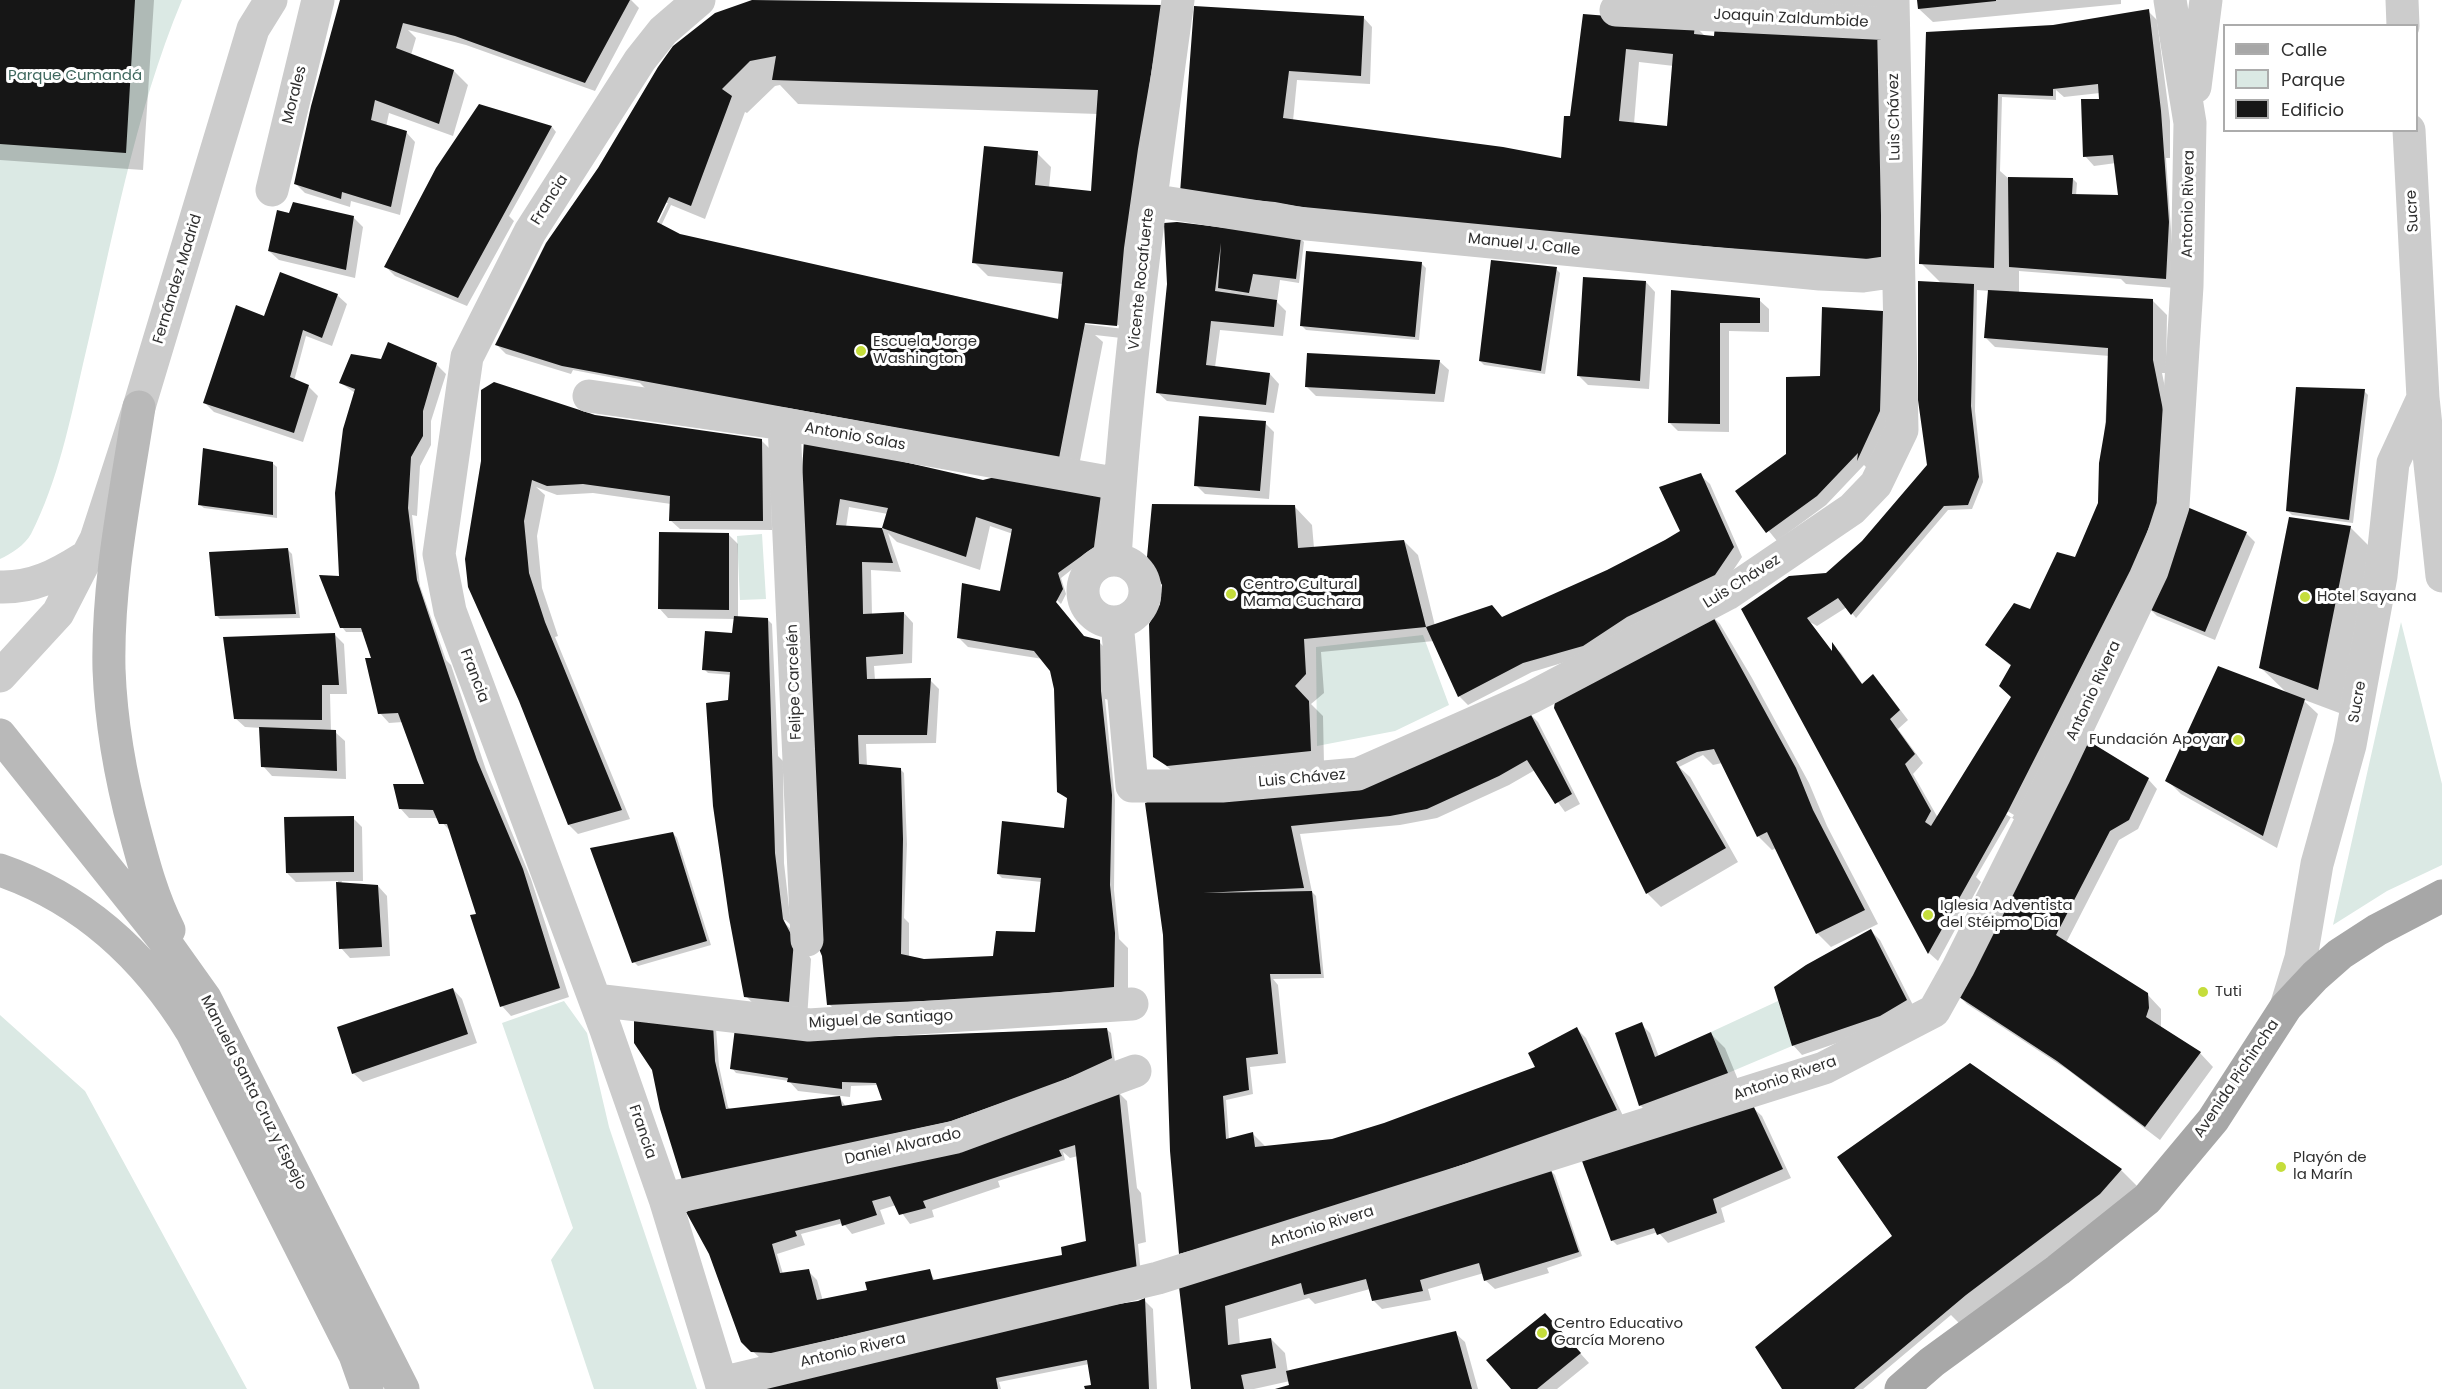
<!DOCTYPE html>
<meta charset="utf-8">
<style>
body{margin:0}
#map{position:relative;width:2442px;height:1389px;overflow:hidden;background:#fff;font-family:Poppins,sans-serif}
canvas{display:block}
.legend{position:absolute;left:2223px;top:24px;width:195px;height:108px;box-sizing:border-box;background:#fff;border:2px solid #acacac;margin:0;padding:8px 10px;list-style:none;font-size:18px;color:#2f2f2f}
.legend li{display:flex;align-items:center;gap:12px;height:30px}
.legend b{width:30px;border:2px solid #acacac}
</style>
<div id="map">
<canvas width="2442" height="1389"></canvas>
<ul class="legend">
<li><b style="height:8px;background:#a7a7a7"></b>Calle</li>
<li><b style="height:16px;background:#dbe9e4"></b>Parque</li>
<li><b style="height:16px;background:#161616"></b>Edificio</li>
</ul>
</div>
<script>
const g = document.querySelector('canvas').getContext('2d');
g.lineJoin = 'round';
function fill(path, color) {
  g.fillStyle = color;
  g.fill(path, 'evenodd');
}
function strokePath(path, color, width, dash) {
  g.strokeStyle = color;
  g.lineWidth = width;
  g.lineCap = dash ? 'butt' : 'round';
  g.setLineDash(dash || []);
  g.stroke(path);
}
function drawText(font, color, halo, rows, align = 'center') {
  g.font = font + ' Poppins,sans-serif';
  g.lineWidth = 6;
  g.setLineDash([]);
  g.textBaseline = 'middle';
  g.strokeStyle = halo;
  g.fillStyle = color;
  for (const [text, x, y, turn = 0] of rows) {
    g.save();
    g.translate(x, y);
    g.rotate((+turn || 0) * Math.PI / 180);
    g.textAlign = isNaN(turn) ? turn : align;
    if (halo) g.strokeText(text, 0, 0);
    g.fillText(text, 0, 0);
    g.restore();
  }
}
fill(new Path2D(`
 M0,0H182C134,114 112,244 83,364C70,421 58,481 31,534C25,545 11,554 0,559Z
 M762,534L766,599L740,600L737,536Z
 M2401,622L2442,784V865L2387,891L2333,925Z
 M1423,635L1449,705L1395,731L1317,746L1316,647Z
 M564,1001L587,1033L609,1127L697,1389H594L551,1260L573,1228L502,1023Z
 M1778,1001L1792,1046L1728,1073L1711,1032Z
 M0,1015L85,1091L247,1389H0Z`), '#dbe9e4');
fill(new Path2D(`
 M0,0H154L143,170L0,160Z
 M342,0H631L639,8L595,91L466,45L408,30L416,38L411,55L454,71L468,85L453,136L389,113L386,127L406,132L415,142L400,215L351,201L350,207L305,193L296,184Z
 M1657,0H1885V14Z
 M1919,0H2121V4L1933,22L1919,9Z
 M1162,6L1130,339L1095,335L1103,342L1077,476L654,397L640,383L573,370L571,374L506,354L497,345L659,68ZM780,85L798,104L1098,114L1092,193L1049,188L1051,167L1037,153L974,262L988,276L1063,284L1060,319L681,236L661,226L671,205L705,219L745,112L747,113L775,86ZM664,203H668L655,229L653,228ZM1070,319L1124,326V329L1076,323Z
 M1196,7L1363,17L1372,27L1370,84L1297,80L1293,121L1563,160L1575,118L1584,15L1694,25L1706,37L1880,35L1894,274L1190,201ZM1639,62L1674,66L1669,130L1634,124Z
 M2148,11L2157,20L2170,121V158H2166L2175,288L2126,284L2121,279L2019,271V293L2153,301L2167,315L2166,373H2162L2174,431L2165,518L2016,821L2011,817L1976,877L1981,882L1938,961L1929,953L1886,876L1743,610L1826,574L1863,542L1929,466L1942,284L1921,263L1925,170L2053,27ZM2056,90L2064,97L2100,93L2101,101L2085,156L2094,166L2116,163L2119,196H2076L2077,183L2073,179L2008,178L2000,171L2002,97L2056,100ZM1977,290L1989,291L1986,338L1995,347L2110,356V359L2099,503L2076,559L2031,610L1987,645L2012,667V698L1938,818L1913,774L1923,763L1898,729L1908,720L1882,686L1863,685L1841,653L1833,646L1834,654L1810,622L1817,626L1847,607L1856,618L1948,510L1972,509L1983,482L1975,411ZM1969,788L2014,815L2012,818L1969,791Z
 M480,106L552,127L556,132L509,216L514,221L467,306L395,276L386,267Z
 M290,214L353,217L363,227L355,278L279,260L269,251Z
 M1166,224L1300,238L1304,242L1299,283L1280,280L1277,302L1286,311L1283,336L1220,330L1215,367L1270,374L1279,384L1274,413L1167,401L1157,392L1168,285Z
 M1421,263L1426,268L1419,340L1306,330L1302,326Z
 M1556,269L1560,273L1545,374L1484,365L1480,361Z
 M1646,282L1655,292L1649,389L1588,385L1579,376Z
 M1672,292L1759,300L1769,309V332L1729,331V432L1678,431L1669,422Z
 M337,295L347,304L332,346L306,336L294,381L308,386L318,396L303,442L214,412L205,403Z
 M1882,313L1892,322L1889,420L1867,468L1864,465L1826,505L1777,541L1737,492L1787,455L1821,378Z
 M382,361L436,364L446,374L431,421V445L420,466L417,516L412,515L420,586L446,660L451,665L486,770L531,879L569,997L511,1016L502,1006L478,915L451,832L438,818H409L400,808L426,786L403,722L389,723L380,713L373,659L364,632H346L342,627L341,577L355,393L341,383Z
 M1439,361L1449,370L1444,402L1316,396L1306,386Z
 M2364,391L2368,395L2353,523L2292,515L2288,511Z
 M595,416L761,440L771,450L772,530L680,529L670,520L671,504L593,493L557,495L536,487L545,495L537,536L542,588L558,636L555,637L630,819L578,834L569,825L483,461Z
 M1265,423L1274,432L1269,499L1205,494L1196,485Z
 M805,441L983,481L1100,495L1109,504L1105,549L1099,548L1061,578L1066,594L1061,604L1055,598V602L1088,642H1099L1108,651L1109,700L1105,699L1115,800L1114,890L1119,939L1128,948V1000L838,1013L829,1004ZM849,507L888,514L883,530L846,527ZM990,526L1013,534L1001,592L958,637L968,647L1043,659L1051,670L1055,688L1058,791L1068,799L1065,829L998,874L1002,878L1042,882L1037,933L994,957L924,960L909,957V923L904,918L907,844L904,773L900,769L867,766L866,744L936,743L939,689L930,680H875L874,666L912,663L913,623L904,613L872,615L871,570L901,572L888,533L897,542L980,570Z
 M272,463L277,467V518L204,508L199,504Z
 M1700,475L1710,484L1742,557L1724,584L1592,654L1532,672L1468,705L1459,696L1434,641L1321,652L1324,693L1311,704L1323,716L1324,765L1182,779L1154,756L1150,625L1294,506L1312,525L1314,548L1404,541L1418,555L1435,626L1503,619L1607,572L1682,532Z
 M2350,527L2375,552L2342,714L2302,699L2318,714L2277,848L2181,794L2167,780L2288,694L2261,668Z
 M2246,533L2255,542L2215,640L2157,616L2148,607Z
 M729,535L738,544V618L768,620L772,624L778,756L783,761L784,863L791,925L785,920L783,921L797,936L811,959L807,1019L764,1015L746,996L730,701L732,675L708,673L704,669L734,635L735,619L668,618L659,608Z
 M288,550L292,554L300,618L220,619L216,615Z
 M1711,615L1720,624L1752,678L1809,783L1827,826L1878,924L1831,947L1817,933L1776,848L1772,850L1758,836L1722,763L1713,765L1703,755L1679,767L1690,777L1738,862L1661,907L1647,893L1555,708Z
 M335,635L344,644L347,694H330L331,732H335L345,741L346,779L272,776L263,766L261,728L245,727L235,718Z
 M1529,713L1538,722L1580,804L1565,812L1535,770L1509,785L1437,818L1400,825L1300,834L1312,892L1316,896L1324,978L1273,979L1278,985L1286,1063L1250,1067L1253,1094L1226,1100L1229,1139L1252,1133L1266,1147L1331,1140L1385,1124L1538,1068L1577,1029L1586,1038L1625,1120L1194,1267L1181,1253L1164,936L1147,804L1384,777Z
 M2148,779L2157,789L2138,829L2119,840L2066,943L2147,994L2161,1009V1028L2200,1053L2213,1067L2160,1140L2068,1070L1967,1004L1958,995Z
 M353,818L362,827L363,881H342L341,884L378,886L387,896L390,956L350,958L341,948L338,881L296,882L287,873Z
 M673,833L677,838L711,945L638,966L634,962Z
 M1871,931L1880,940L1915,1009L1890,1025L1802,1055L1793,1045Z
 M453,989L462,999L477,1043L363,1082L353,1073Z
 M1641,1024L1650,1033L1659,1057L1711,1034L1725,1048L1741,1087L1649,1114L1640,1105Z
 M716,1029L719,1066L728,1107L731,1110L840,1098L846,1107L884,1101L878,1085L851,1086L850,1097L798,1091L789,1081L736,1073L732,1068L846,1038L1106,1029L1111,1033L1115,1062L956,1124L751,1179L654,1070L636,1042Z
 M1970,1065L2121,1170L2139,1188L1965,1329L1951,1315L1863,1389H1784L1892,1238Z
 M1118,1092L1127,1101L1137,1188L1141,1193L1146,1242L1138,1244L1141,1275L762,1360L742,1341L710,1254ZM1063,1152L1070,1158L1078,1156L1088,1242L1062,1257L935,1281L929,1270L866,1292L823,1301L817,1280L808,1271L783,1274L777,1254L805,1245L801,1234L843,1223L852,1234L885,1224L880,1210L896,1205L910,1224L934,1217L932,1210L1000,1187L998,1181L1065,1160Z
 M1752,1107L1762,1116L1791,1178L1721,1208L1725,1222L1668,1243L1658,1232L1617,1245L1613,1241L1584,1162Z
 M1551,1171L1555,1175L1582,1256L1547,1268L1549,1273L1495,1289L1485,1280L1484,1273L1428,1289L1431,1300L1382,1309L1373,1300L1370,1289L1315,1304L1309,1298L1238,1319L1240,1345L1271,1339L1285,1353L1288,1373L1455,1333L1465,1342L1478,1389H1278L1291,1386L1290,1381L1254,1389H1192L1179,1279Z
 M1144,1300L1153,1309L1157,1389H1086L1092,1386L1089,1364L999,1382L1001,1389H759Z
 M1554,1324L1589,1363L1557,1389H1513Z`), '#0003');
fill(new Path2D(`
 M0,0H135L126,153L0,144Z
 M340,0H630L585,83L455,36L403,23L396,48L454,70L439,124L375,100L371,120L407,131L391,207L342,192L341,199L294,184L311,106Z
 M752,0L1163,5L1138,149L1124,248L1117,326L1085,323L1059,458L562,366L495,345L546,243L598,168L658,67L673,46L715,13ZM776,56L772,80L1098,90L1091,191L1035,185L1038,151L984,146L972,263L1063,272L1058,319L680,234L657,222L669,197L691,206L732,96L722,89L750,61Z
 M1917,0H1996V1L1918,9Z
 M1194,6L1364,16L1361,76L1289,71L1283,118L1503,147L1561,158L1564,116H1570L1583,14L1695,23L1694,34L1714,36L1715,25L1881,33V260L1372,220L1275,202L1180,193ZM1626,49L1673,54L1667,126L1619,121Z
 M2149,9L2161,111L2169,222L2166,279L2009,267L2008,177L2073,178L2072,194L2118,195L2113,155L2083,157L2081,99H2099L2098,84L2053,89V96L1998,94L1994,268L1919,264L1926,32L2053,25Z
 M479,104L552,126L458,298L384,267L436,168Z
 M293,202L354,216L346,270L268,251L277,210L289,213Z
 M1177,222L1301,237L1296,279L1253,274L1249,293L1218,288L1221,243L1215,291L1277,300L1274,327L1211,321L1206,365L1270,373L1266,405L1156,393L1167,284L1164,223Z
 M1306,251L1422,262L1415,337L1300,326Z
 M1491,260L1557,267L1541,371L1479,361Z
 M280,272L338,294L322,338L303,330L290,377L309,385L294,433L203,403L236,305L264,316Z
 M1583,277L1646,281L1640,381L1577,376Z
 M1918,281L1974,284L1971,406L1979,477L1968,505L1944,506L1851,615L1838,598L1807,618L1832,651V642L1862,684L1873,674L1900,710L1890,719L1915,754L1905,764L1931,811L1925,822L1931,826L2011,697L1999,686L2011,665L1985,645L2014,603L2030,609L2057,552L2075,557L2098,503L2099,463L2106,422L2108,348L1984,338L1988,290L2153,299V360L2165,420L2157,509L2130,571L2007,813L1928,954L1741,609L1789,576L1826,573L1862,541L1927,465L1918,400Z
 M1671,290L1760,298V323H1720V424L1668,423Z
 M1822,307L1883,311L1880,411L1857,461L1858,453L1817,496L1766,533L1735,491L1786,454V377L1820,376Z
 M388,342L437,363L423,411V436L411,457L408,508L417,580L477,760L523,869L560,988L500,1007L470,915L476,914L447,824H439L433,810L399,809L393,784H424L398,713L378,714L365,658H371L361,628H340L319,575L339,576L335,493L343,429L355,389L339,383L351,354L381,359Z
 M1307,353L1440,360L1435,394L1305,387Z
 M494,382L595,415L762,439L763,521H669L670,496L583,484L547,486L532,480L524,521L529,573L545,622L622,810L568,825L519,701L468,587L465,559L481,461V390Z
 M2296,387L2365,389L2349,520L2286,511Z
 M1199,416L1266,421L1260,491L1194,486Z
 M804,439L983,480L1007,474L1101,494L1094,547L1058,573L1063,589L1056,602L1084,636L1100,640L1101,691L1112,795L1110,885L1115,933L1114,987L995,998L827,1005L822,956L814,937L799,524ZM840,499L888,508L882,528L966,557L976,517L1012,529L1000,591L962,583L957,638L1034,651L1050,671L1054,689L1057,792L1067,798L1064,828L1002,821L997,874L1041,878L1035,932L996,931L993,956L924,959L901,954L903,839L901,768L859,764L858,735H927L931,678L867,679L866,657L903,654L904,612L863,614L862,562L893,563L882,528L836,525Z
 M203,448L273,462V515L198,505Z
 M1701,473L1734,547L1715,575L1627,617L1583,646L1523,663L1458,697L1426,627L1492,605L1502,617L1607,570L1665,540L1680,531L1659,487Z
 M1152,504L1295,505L1298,548L1404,540L1426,627L1304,639L1306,674L1295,686L1309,701L1311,751L1167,766L1153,757L1149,624L1160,604L1162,585L1147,557Z
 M2187,507L2247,532L2205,632L2151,610Z
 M2289,517L2351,526L2318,690L2259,668Z
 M659,532L729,533V610L658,609Z
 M288,548L296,614L215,616L209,552Z
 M1711,613L1796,768L1813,810L1865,910L1816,934L1767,832L1757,837L1714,749L1697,752L1676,762L1726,848L1646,894L1554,708L1557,690Z
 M734,616L768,618L775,853L783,919L794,940L789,1002L744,997L729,917L713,806L706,703L728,700L730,672L702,670L705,631L732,633Z
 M335,633L339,685H322V720L234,719L223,637Z
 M2218,666L2305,699L2263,836L2165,781Z
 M1529,711L1572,794L1555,804L1527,760L1499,776L1427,809L1390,816L1291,826L1304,888L1203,893L1312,891L1321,974H1270L1278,1054L1246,1058L1249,1090L1223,1096L1226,1139L1253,1132L1255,1147L1332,1139L1384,1123L1535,1067L1528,1053L1577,1027L1617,1110L1405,1185L1268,1229L1179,1254L1170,1151L1163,935L1145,803L1152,800L1239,792Z
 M259,727L336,730L337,771L261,767Z
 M2087,740L2149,778L2129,820L2110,831L2056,935L2148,993L2149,1008L2146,1017L2201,1052L2145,1127L2057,1061L1956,995Z
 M354,816V872L286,873L284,817Z
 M673,832L707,941L632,963L590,848Z
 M336,882L378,885L382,947L339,949Z
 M1871,929L1907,1000L1880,1016L1792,1046L1774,987L1806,965Z
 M453,988L468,1034L352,1074L337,1027Z
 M634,1013L713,1024L715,1061L726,1109L840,1096L842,1106L882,1100L876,1083L842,1082V1089L787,1082L788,1078L730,1069L735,1028L873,1037L1107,1028L1112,1058L1053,1085L948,1122L682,1180L660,1109L652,1070L634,1043Z
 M1642,1022L1655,1057L1711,1032L1728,1073L1639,1106L1615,1033Z
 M1970,1063L2122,1169L2100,1194L1966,1295L1854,1389H1782L1755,1347L1892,1236L1837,1157Z
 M1119,1091L1137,1271L771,1353L751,1352L741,1342L709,1254L686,1212L727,1195ZM1075,1145L1086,1241L1061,1247L1062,1255L933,1280L930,1269L865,1282L867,1290L817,1300L809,1269L780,1273L772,1244L797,1236L795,1231L840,1219L842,1226L877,1215L872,1201L890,1196L899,1215L926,1208L923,1201L1062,1156L1059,1150Z
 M1753,1105L1783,1169L1713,1199L1717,1213L1657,1235L1654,1228L1611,1241L1582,1161Z
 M1551,1170L1579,1252L1484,1281L1479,1263L1420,1280L1423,1291L1372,1301L1366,1279L1304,1295L1301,1283L1225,1306L1228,1345L1271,1338L1276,1368L1241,1375L1244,1389H1191L1178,1278Z
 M1145,1298L1149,1389H1085L1084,1386L1091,1385L1087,1360L996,1378L998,1389H758L1080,1310L1138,1301Z
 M1545,1313L1581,1353L1537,1389H1511L1486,1360Z
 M1456,1331L1472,1389H1275L1289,1385L1286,1371Z`), '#161616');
strokePath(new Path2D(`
 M699,0L663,31L640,60L530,232L467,357L439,554L450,611L606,1030L665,1199L723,1389
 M2402,0L2403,26
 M1616,10L1893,24
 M2195,87L2206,0
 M2409,130L2423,398L2442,576
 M272,190L318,0
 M1150,200L1297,223L1820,274L1863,276L1898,271
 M589,396L784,424L1119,484
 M784,424L807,940
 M1115,559C1126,372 1152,186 1178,0
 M1083 591a31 31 0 1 1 62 0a31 31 0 1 1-62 0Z
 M0,587C33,588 57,575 84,558
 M1117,622L1132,786H1222L1358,774L1532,697L1727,594L1852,509L1876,484L1902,430L1893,0
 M0,676L58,613L96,539L139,407L253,29L271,0
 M595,1000L809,1025L1132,1004
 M2286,1007L2301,958L2317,864L2350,745L2381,576L2393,463L2423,398
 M665,1199L956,1137L1135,1071
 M721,1383L1158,1278L1824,1068L1934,1011L1958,968L2055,774L2152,571L2173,506L2187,286L2190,123L2170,0`), '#ccc', 33);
strokePath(new Path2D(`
 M139,407C126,493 107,582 109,669C111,724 121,779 135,831C144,865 153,899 169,930
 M0,735L163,939L205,998L403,1389
 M0,870C84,899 146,957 192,1032L355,1355L367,1389`), '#b9b9b9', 33);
strokePath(new Path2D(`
 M1901,1389L1932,1362L2058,1270L2147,1199L2213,1120L2286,1007L2315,976L2340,954L2377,930L2442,896`), '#a7a7a7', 33);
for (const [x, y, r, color] of [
 [861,351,6,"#c5dd3b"],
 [1231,594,6,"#c5dd3b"],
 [2305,597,6,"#c5dd3b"],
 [2238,740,6,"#c5dd3b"],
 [1928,915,6,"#c5dd3b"],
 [2203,992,6,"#c5dd3b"],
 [2281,1167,6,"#c5dd3b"],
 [1542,1333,6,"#c5dd3b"]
]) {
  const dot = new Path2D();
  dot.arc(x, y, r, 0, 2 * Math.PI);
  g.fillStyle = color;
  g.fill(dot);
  strokePath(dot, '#fff', 2);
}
drawText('15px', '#2f2f2f', '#fff', [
 ["Joaquin Zaldumbide",1791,19,3],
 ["Morales",295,95,-76],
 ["Luis Chávez",1895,117,-91],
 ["Francia",550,200,-58],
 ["Antonio Rivera",2189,204,-89],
 ["Sucre",2413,211,-93],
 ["Manuel J. Calle",1524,245,6],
 ["Fernández Madrid",178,279,-73],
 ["Vicente Rocafuerte",1142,279,-84],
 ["Antonio Salas",855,437,10],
 ["Luis Chávez",1742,582,-32],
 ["Francia",474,676,69],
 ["Felipe Carcelén",795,682,-92],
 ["Antonio Rivera",2094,691,-65],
 ["Sucre",2358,702,-80],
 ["Luis Chávez",1302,779,-5],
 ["Miguel de Santiago",881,1020,-3],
 ["Antonio Rivera",1785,1079,-19],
 ["Avenida Pichincha",2237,1079,-56],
 ["Manuela Santa Cruz y Espejo",253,1093,63],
 ["Francia",642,1132,71],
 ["Daniel Alvarado",903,1147,-13],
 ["Antonio Rivera",1322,1227,-17],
 ["Antonio Rivera",853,1351,-13]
]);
drawText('15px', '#3f695f', '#fff', [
 ["Parque Cumandá",75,76]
]);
drawText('15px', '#2f2f2f', '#fff', [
 ["Escuela Jorge",873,342],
 ["Washington",873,359],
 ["Centro Cultural",1243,585],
 ["Mama Cuchara",1243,602],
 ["Hotel Sayana",2317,597],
 ["Fundación Apoyar",2226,740,"right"],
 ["Iglesia Adventista",1940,906],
 ["del Stéipmo Día",1940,923],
 ["Tuti",2215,992],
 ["Playón de",2293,1158],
 ["la Marín",2293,1175],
 ["Centro Educativo",1554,1324],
 ["García Moreno",1554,1341]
], 'left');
</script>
